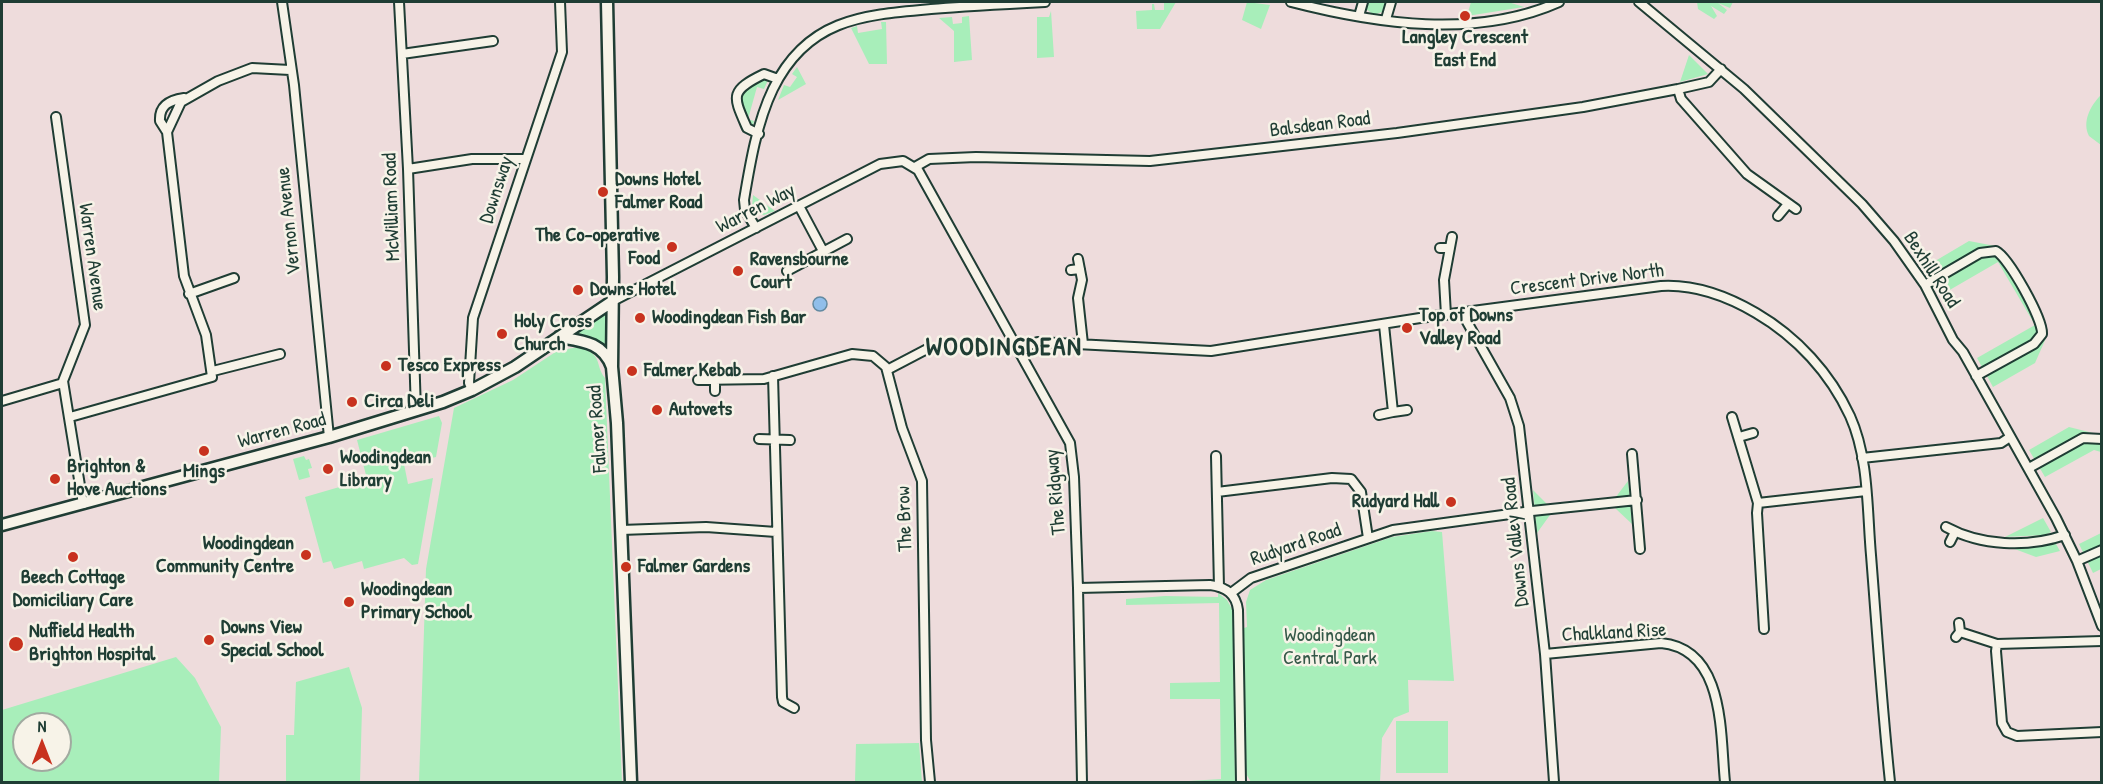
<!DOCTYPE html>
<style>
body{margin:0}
#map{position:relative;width:2103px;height:784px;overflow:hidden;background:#eedcdc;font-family:"Patrick Hand",sans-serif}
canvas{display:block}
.frame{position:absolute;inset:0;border:3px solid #1f3d34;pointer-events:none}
.north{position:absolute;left:12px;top:712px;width:60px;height:60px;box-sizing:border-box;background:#f7f3e8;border:2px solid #a1aaa0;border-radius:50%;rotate:0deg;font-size:16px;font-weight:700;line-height:24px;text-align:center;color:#1f3d34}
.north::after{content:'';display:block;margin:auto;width:21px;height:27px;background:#c8321e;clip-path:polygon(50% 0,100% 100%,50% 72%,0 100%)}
</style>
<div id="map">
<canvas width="2103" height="784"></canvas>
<div class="frame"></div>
<div class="north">N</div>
</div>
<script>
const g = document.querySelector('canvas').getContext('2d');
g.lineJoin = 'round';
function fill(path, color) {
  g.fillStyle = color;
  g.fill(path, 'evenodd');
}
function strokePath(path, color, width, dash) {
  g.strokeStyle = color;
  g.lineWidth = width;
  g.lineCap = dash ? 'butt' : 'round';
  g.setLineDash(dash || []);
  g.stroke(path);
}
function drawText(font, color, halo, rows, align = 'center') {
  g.font = font + ' "Patrick Hand",sans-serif';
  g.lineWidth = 5;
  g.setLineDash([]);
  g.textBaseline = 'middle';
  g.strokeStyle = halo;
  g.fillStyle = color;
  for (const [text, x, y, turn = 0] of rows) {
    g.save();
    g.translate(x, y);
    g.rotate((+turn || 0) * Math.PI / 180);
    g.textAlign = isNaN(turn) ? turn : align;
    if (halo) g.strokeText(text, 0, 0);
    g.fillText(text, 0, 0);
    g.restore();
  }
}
fill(new Path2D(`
 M1176,2L1160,29H1137L1136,11L1152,10V4H1154L1155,10H1164V3Z
 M1247,2L1270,5L1261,29L1242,20Z
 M1366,2H1386L1382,12L1374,15L1366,9Z
 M1471,2H1508L1524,7L1467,16Z
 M1697,2H1733L1730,8L1718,3L1727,10L1724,14L1711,6L1717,16L1714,19L1698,9Z
 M1037,11V17H1049L1051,11L1054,57L1037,58Z
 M969,16L972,60L954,62V31L939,18L952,17L953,24L962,23V17Z
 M881,22H886L887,64H869L851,28L857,26L858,33L882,29Z
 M1689,55L1708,74L1680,82Z
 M797,67L806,84L778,100L784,85L790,87L797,77L792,74Z
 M762,78H769L764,89L757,87L748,119L754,121L752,129L737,101L739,92Z
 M2101,95V145L2089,136C2082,122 2090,106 2101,95Z
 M753,195L775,211L764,215L757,214L752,207Z
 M1969,241L1995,246L2009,256L2046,324V338L2035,363L1993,387L1977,358L2035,325L1998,262L1941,295L1925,267Z
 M608,311L607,350L595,340L577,334Z
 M578,347C604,354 594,364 605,378L622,782H419L426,569L454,408L513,380L557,351Z
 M439,416L442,423L436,457L404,464L408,484L433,478L418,564L412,565L404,558L364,569L362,561L334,569L331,561L323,563L305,497L367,479L357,440Z
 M2069,427L2101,435V452L2094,450L2045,477L2029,450Z
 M304,456L306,460L309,459L312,468L308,469L310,477L299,480L293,459Z
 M1628,481L1632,524L1615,508V498Z
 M1533,490L1548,505L1550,515L1537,533Z
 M2043,518L2051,532L2045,535L2005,537Z
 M1432,531L1442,532L1454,681L1408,680L1409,712L1394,718L1382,738L1380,782H1251L1245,772L1244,628L1247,627L1246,602L1250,590L1266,580L1392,537Z
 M2101,533V569L2093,573L2079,544Z
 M2056,544L2060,551L2036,557L2012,548L2010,545Z
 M1218,593L1227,600L1233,611L1235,782H1173L1221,779L1220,699H1170V683L1220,682L1219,603L1126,605V599L1165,596L1218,597Z
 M176,657L195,678L221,727L219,782H2V710ZM24,724H60V760H24Z
 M349,667L362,708L360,782H286V735H294L296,682Z
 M1396,721H1448V773H1396Z
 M919,743L922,782H855L856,744Z`), '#a8eeba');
const water = new Path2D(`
 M813 304a7 7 0 1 1 14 0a7 7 0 1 1-14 0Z`);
fill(water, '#90beea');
strokePath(water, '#638aa1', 1.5);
const street = new Path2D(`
 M282,2L294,85L329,437
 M399,2L408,169L416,411
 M1291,2C1376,24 1476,39 1559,2
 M1639,2L1744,89L1862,204L1894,241L1925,285L1953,340L1963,352L2056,518L2077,561L2102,626
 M1359,16L1363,2
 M1386,19L1391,2
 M402,54L493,41
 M1678,89L1681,99L1747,174L1796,209
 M56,117L85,325L63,381L83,504
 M167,132L160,121C159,105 170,100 184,98
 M759,134L747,128C733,96 729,91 764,74L778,79
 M915,167L929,159L976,157L1150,161L1397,133L1583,107L1678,89L1709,82L1721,69
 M408,169L472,159H524
 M799,206L823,251
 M1778,216L1788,204
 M756,228L745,210L744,200C750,164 757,122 773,89C807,19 862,15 931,9C969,6 1007,4 1045,2
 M1440,248H1450
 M1078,259L1082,280L1078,298L1083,344
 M1071,270L1080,269
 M787,271L847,239
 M1925,285L1980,253L1996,251C2009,258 2043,319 2042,334L2034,344L1976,376
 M189,294L234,278
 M613,301L880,164L903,161L918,170L1070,443L1074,477L1078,588L1082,782
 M1462,313L1510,398L1519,426L1545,654L1554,782
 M1446,315L1444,280L1452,237
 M1384,325L1393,412L1407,410
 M1018,349L1038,342L1211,351L1420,318L1661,286C1695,284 1727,296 1756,313C1797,337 1830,373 1850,416C1869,458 1867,510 1871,555C1877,631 1882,707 1890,782
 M887,370L929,348
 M213,371L280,354
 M773,376L782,697L783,702L794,708
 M698,380L764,379L852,354L873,356L886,367L902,428L922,481L926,740L930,782
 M472,390L469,383L473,318L562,52L560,2
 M715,391V380
 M2,401L63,383
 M1379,415L1393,412
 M70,417L212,377L206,335L184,276L167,132L181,102L218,81L252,68L290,70
 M1732,417L1758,503
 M1739,437L1753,433
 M759,439L790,440
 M1632,454L1640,549
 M1216,456L1219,587
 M1862,458L2001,443L2010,437
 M2029,468L2083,438L2102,439
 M1217,492L1332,478L1351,479L1361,492L1368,538
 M1946,527C1981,546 2027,548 2065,535
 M621,530L706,527L776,532
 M1950,542L1955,532
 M2077,561L2102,550
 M1078,588L1210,585C1226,587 1236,594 1238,610L1241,782
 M1231,593L1251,578L1393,530L1532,511L1637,500
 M1959,623L1960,632
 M1764,629L1757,513L1758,503L1866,491
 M1956,637L1960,632L1997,644
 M2102,641L1997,644L1996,651L2002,723L2007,732L2017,736L2102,732
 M1545,654L1661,643C1726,649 1720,735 1725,782`);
const secondary = new Path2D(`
 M607,2L613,277L612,367L617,423L631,782
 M559,337C582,341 603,342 612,367
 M2,525L329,437L443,402L472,390L515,367L613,301`);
strokePath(street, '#1f3d34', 12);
strokePath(secondary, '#1f3d34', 15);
strokePath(street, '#f7f3e8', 8);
strokePath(secondary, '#f7f3e8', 10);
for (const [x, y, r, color] of [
 [1465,16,6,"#c8321e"],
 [603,192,6,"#c8321e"],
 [672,247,6,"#c8321e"],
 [738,271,6,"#c8321e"],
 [578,290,6,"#c8321e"],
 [640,318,6,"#c8321e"],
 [1407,328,6,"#c8321e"],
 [502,334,6,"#c8321e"],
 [386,366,6,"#c8321e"],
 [632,371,6,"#c8321e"],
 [352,402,6,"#c8321e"],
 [657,410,6,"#c8321e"],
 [204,451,6,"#c8321e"],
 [328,469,6,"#c8321e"],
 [55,479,6,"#c8321e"],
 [1451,502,6,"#c8321e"],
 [306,555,6,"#c8321e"],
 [73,557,6,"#c8321e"],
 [626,567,6,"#c8321e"],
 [349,602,6,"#c8321e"],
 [209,640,6,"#c8321e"],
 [16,644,8,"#c8321e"]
]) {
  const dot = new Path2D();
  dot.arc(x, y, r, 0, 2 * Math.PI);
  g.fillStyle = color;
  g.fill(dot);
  strokePath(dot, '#f7f3e8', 2);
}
drawText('bold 20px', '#1f3d34', '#f7f3e8', [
 ["Langley Crescent",1465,38,"center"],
 ["East End",1465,61,"center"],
 ["Downs Hotel",615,180],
 ["Falmer Road",615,203],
 ["The Co-operative",660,236,"right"],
 ["Food",660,259,"right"],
 ["Ravensbourne",750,260],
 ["Court",750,283],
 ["Downs Hotel",590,290],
 ["Top of Downs",1419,316],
 ["Valley Road",1419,339],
 ["Woodingdean Fish Bar",652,318],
 ["Holy Cross",514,322],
 ["Church",514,345],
 ["Tesco Express",398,366],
 ["Falmer Kebab",644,371],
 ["Circa Deli",364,402],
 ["Autovets",669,410],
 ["Woodingdean",340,458],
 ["Library",340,481],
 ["Brighton &",67,467],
 ["Hove Auctions",67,490],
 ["Mings",204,472,"center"],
 ["Rudyard Hall",1439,502,"right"],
 ["Woodingdean",294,544,"right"],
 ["Community Centre",294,567,"right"],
 ["Falmer Gardens",638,567],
 ["Beech Cottage",73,578,"center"],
 ["Domiciliary Care",73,601,"center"],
 ["Woodingdean",361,590],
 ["Primary School",361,613],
 ["Downs View",221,628],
 ["Special School",221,651],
 ["Nuffield Health",29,632],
 ["Brighton Hospital",29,655]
], 'left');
drawText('20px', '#1f3d34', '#f7f3e8', [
 ["Balsdean Road",1320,125,-7],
 ["Downsway",497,190,-72],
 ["McWilliam Road",392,207,-92],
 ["Warren Way",756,209,-27],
 ["Vernon Avenue",289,221,-96],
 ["Warren Avenue",92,257,82],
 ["Bexhill Road",1931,270,57],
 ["Crescent Drive North",1587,280,-7],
 ["Falmer Road",598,429,-94],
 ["Warren Road",282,431,-15],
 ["The Ridgway",1056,492,-95],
 ["The Brow",905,519,-92],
 ["Downs Valley Road",1516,542,-96],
 ["Rudyard Road",1296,545,-19],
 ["Chalkland Rise",1614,633,-3]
]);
drawText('20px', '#345848', '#f7f3e8', [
 ["Woodingdean",1330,636],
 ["Central Park",1330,659]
]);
g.letterSpacing = '1.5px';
drawText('bold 26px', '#1f3d34', '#f7f3e8', [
 ["WOODINGDEAN",1004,348]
]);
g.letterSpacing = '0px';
</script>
